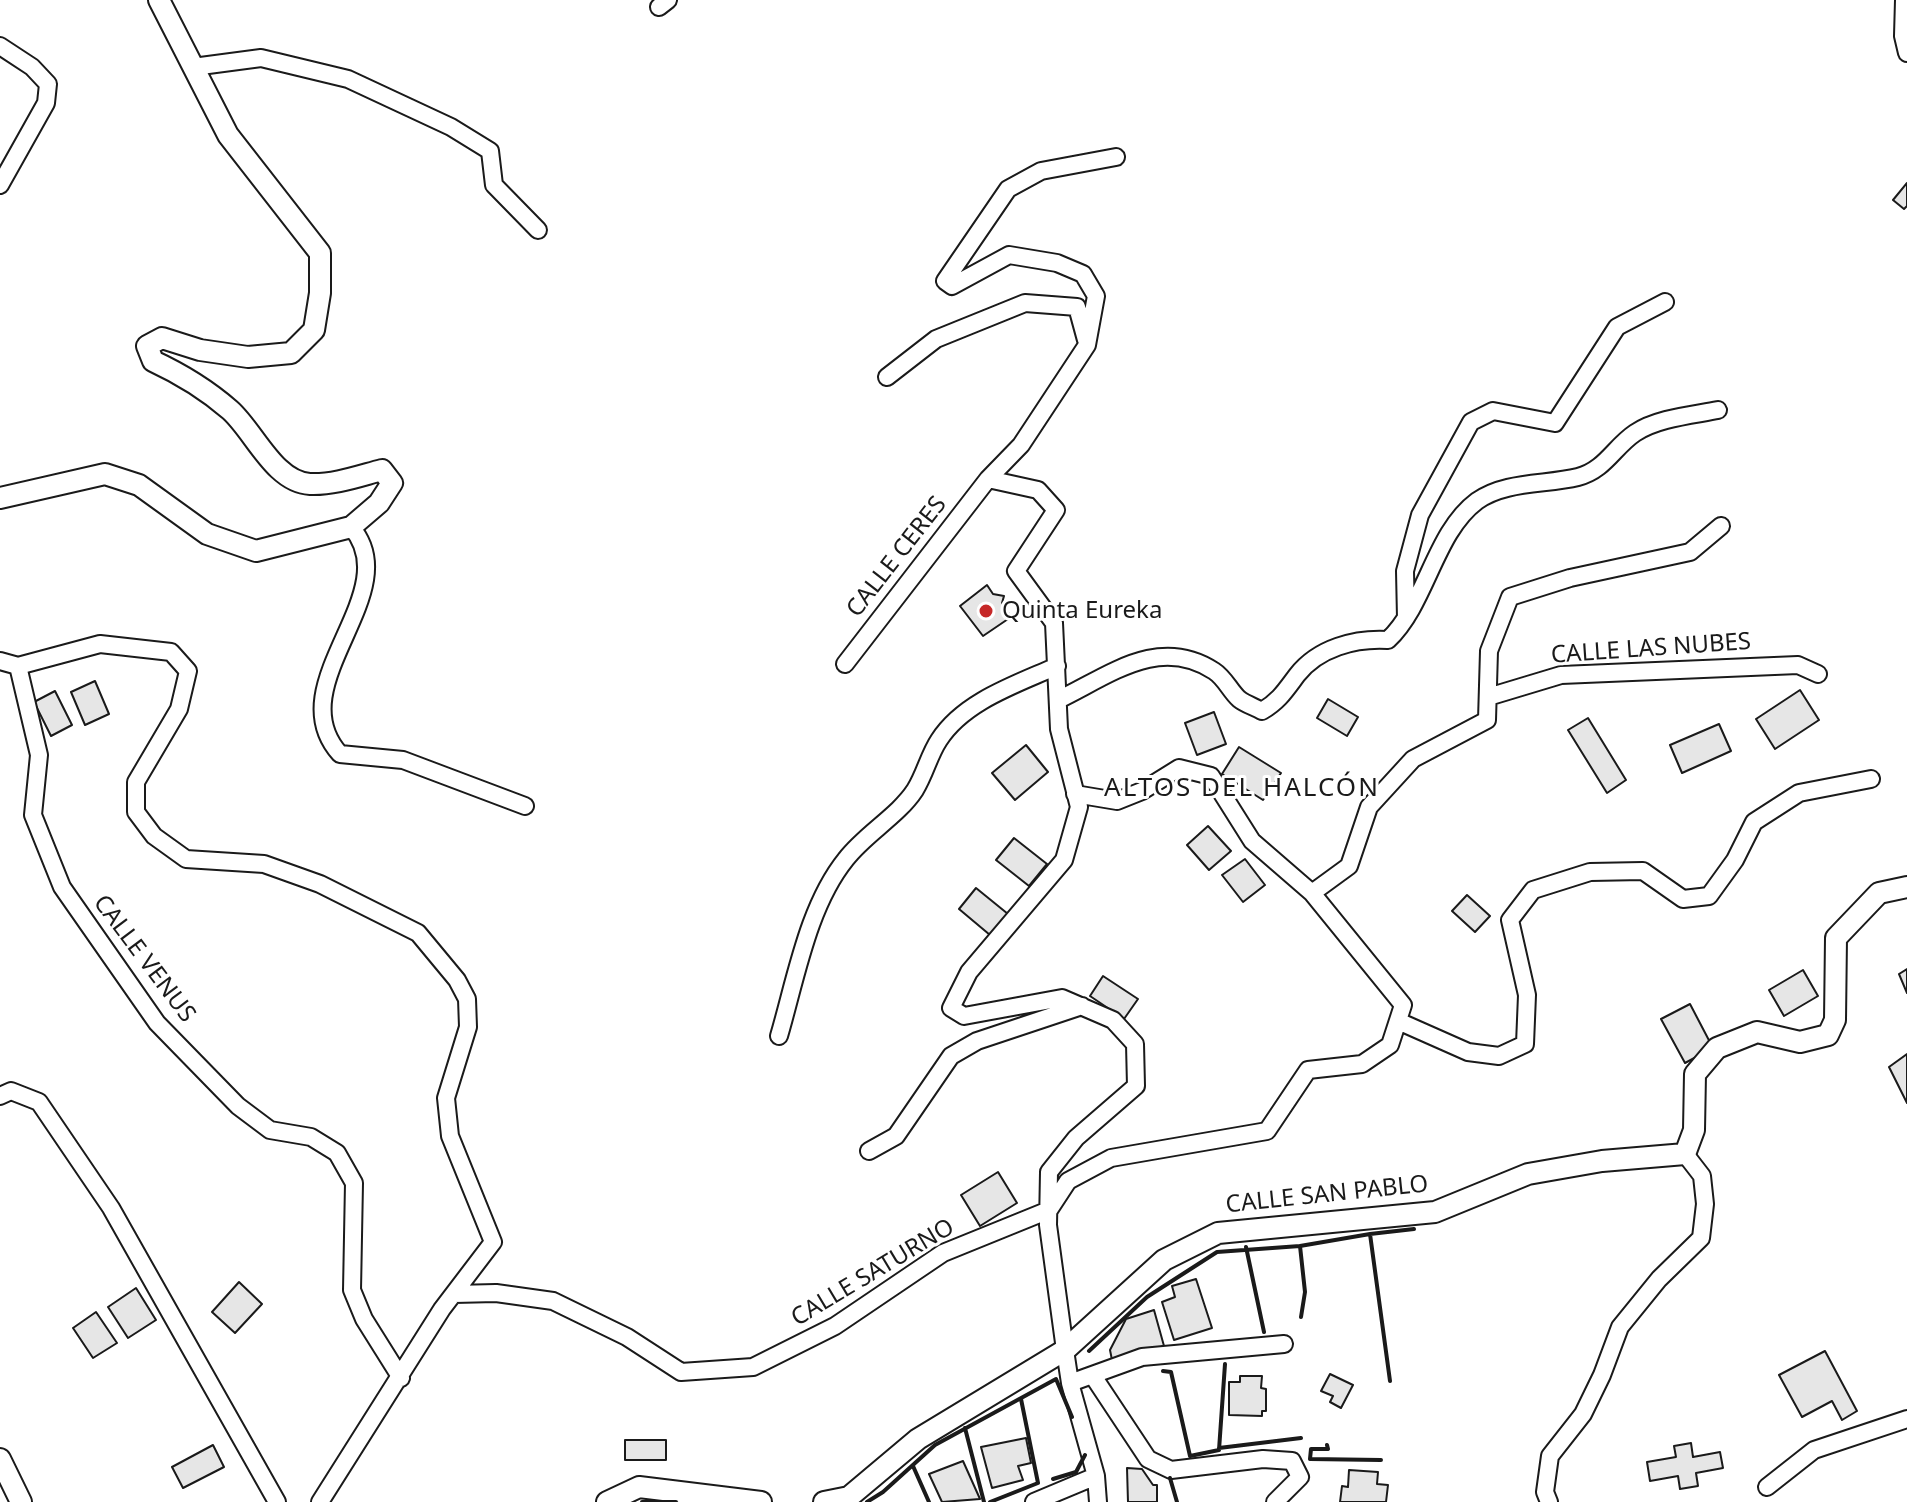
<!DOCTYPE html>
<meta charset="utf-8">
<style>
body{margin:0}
canvas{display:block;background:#fff}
</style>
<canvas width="1907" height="1502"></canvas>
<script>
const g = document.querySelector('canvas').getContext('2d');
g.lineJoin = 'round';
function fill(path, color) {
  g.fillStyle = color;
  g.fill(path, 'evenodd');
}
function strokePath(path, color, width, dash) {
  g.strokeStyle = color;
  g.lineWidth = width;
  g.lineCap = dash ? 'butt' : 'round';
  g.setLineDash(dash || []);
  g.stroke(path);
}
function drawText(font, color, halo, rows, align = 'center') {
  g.font = font + ' "Noto Sans",sans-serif';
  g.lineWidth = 6;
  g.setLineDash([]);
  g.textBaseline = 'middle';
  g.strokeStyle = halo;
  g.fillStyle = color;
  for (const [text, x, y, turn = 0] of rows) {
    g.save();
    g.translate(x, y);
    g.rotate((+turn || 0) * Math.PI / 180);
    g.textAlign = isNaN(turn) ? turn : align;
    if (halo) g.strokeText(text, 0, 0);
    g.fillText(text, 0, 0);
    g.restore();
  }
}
const building = new Path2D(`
 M1907,183V206L1904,209L1893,200Z
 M987,585L993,594L1004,596L1002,603L1011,617L983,636L960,606Z
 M95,681L109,714L85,725L71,692Z
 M1800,690L1819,720L1775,749L1756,719Z
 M55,691L72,725L51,736L34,702Z
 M1328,699L1358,717L1347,736L1317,718Z
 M1214,712L1226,744L1197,755L1185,723Z
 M1588,718L1626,780L1607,793L1568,730Z
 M1719,724L1731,751L1682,773L1670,745Z
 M1026,745L1048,772L1015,800L992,773Z
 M1239,747L1281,773L1263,800L1222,774Z
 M1208,826L1231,851L1209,870L1187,845Z
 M1014,838L1047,864L1029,886L996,860Z
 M1245,859L1265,885L1243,902L1222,875Z
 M976,888L1008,914L990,935L959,909Z
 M1467,895L1490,916L1475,932L1452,911Z
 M1907,969V993L1899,974Z
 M1803,970L1818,996L1784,1016L1769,990Z
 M1103,976L1138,999L1124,1019L1090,996Z
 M1690,1004L1713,1048L1685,1063L1661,1019Z
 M1907,1054V1103L1889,1067Z
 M998,1172L1017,1203L980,1226L961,1195Z
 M1196,1279L1212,1328L1174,1340L1162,1302L1175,1297L1172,1286Z
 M239,1282L262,1304L235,1333L212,1312Z
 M136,1288L156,1320L128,1338L108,1307Z
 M1154,1310L1164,1346L1112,1360L1110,1350L1126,1319Z
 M96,1312L117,1343L93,1358L73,1328Z
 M1825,1351L1857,1411L1842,1420L1832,1401L1802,1417L1779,1375Z
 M1330,1374L1353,1385L1341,1408L1330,1402L1333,1396L1321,1391Z
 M1240,1376H1262L1261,1388L1266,1389V1411H1262V1416L1229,1415V1382H1240Z
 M1026,1438L1031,1463L1018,1466L1023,1480L992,1488L981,1447Z
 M625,1440H666V1460H625Z
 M1691,1443L1693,1457L1720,1452L1723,1468L1696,1473L1698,1486L1680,1489L1678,1476L1650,1481L1647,1462L1676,1457L1674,1446Z
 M213,1445L224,1467L183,1488L172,1467Z
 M963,1461L980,1499L942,1502L929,1474Z
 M1127,1468L1142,1469L1153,1485H1157V1502H1128Z
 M1349,1470L1378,1472L1377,1484L1388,1485L1386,1502H1340L1342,1486L1348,1487Z`);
fill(building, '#e6e6e6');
strokePath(building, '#1a1a1a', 2);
const minor = new Path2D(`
 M1904,0L1903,36L1907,53
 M659,7L668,0
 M0,46L32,67L48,84L46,103L0,185
 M193,67L261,58L348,79L451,127L490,151L494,185L538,230
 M887,377L936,339L1025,303L1077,307L1086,340
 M351,527C409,593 277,684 340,754L403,760L525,806
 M1406,618L1405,571L1420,515L1471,422L1493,411L1555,423L1617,327L1665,302
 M0,661L18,666L100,644L171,652L188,671L179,709L136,782V812L154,836L186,859L264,864L320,884L418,933L457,980L467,999L468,1027L446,1098L450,1136L493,1242L442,1309L320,1502
 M845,664L988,479
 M18,666L39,755L33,815L62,887L157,1023L238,1106L270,1130L311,1137L337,1153L354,1183L352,1290L364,1319L401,1378
 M1488,697L1561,675L1798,665L1818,674
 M1058,700C1110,675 1159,635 1214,671C1225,678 1230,691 1239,699C1245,704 1255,707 1262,711C1279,701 1285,691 1297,675C1318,648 1355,638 1388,640C1427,603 1434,533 1477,501C1505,481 1545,485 1578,477C1605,470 1614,447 1635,433C1657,418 1693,415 1718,410
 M1312,893L1349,866L1369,807L1413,759L1487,720L1489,651L1510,597L1570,578L1690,552L1721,526
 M1398,1021L1468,1052L1499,1056L1525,1044L1527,995L1510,920L1533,890L1590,872L1643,871L1683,899L1709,896L1735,860L1754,822L1799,793L1871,779
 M779,1036C796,978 808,906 846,859C865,834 898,816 915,790C925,774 929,755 939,740C964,701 1017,684 1057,666
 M0,1096L11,1091L39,1102L111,1208L277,1502
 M869,1151L896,1136L951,1056L977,1041L1082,1006
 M454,1294L496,1293L553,1301L627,1337L681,1372L753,1367L835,1326L943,1253L1049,1210L1068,1181L1111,1158L1267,1131L1308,1070L1362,1064L1390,1045L1403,1005L1312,893L1252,841L1211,776L1179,768L1142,791L1117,801L1075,794
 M1093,1376L1148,1459L1171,1470L1263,1459L1292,1461L1300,1477L1275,1502
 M1070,1383L1142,1357L1284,1344
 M1767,1487L1814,1450L1907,1419
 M1034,1502L1096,1476
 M1098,1502L1096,1476L1070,1383L1065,1350L1048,1225L1049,1172L1076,1138L1136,1086L1135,1044L1113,1020L1062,998L964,1016L951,1008L969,972L1064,860L1079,807L1059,729L1054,623L1016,571L1056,510L1038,490L988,479L1021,445L1087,345L1096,296L1083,274L1057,263L1009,255L952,286L945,281L1008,189L1041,171L1116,157
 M1549,1502L1545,1492L1550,1456L1583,1414L1602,1375L1620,1327L1659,1279L1701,1238L1705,1204L1702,1176L1685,1154`);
const tertiary = new Path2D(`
 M0,498L105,474L139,485L207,534L256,551L351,527L379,503L392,483L382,470C359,476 334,485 310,484C274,482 254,431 230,410C207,390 181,374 153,361L147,346L162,338L200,350L248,357L291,353L314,330L320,293V253L228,135L159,0
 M0,1459L21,1502
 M607,1502L639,1487L761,1502
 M824,1502L849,1497L918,1439L1065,1350L1164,1260L1218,1233L1435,1212L1528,1174L1602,1161L1685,1154L1694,1130L1695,1074L1717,1048L1757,1032L1800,1042L1828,1035L1835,1020L1836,938L1879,893L1907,887`);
strokePath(minor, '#1a1a1a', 20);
strokePath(tertiary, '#1a1a1a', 24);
strokePath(minor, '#fff', 16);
strokePath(tertiary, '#fff', 20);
strokePath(new Path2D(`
 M1370,1234L1414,1229
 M1246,1247L1264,1332
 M1301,1317L1305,1292L1300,1246L1370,1234L1390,1381
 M1089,1351L1147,1297L1217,1252L1300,1246
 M1163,1371L1171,1372L1190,1456L1219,1450L1225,1364
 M965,1428L984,1502
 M1327,1445L1328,1449H1311L1310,1459L1381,1460
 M1219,1448L1301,1438
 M913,1466L929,1502
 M1170,1478L1177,1502
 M1053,1479L1076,1472L1085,1455
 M642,1502H676
 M867,1502L883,1492L935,1445L1056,1379L1072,1417
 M990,1502L1038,1483L1021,1399`), '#1a1a1a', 4);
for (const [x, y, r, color] of [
 [986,611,8,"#c62828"]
]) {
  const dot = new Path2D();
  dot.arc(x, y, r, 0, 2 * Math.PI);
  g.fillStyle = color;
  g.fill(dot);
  strokePath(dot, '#fff', 3);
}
drawText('24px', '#1a1a1a', '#fff', [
 ["CALLE CERES",897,557,-52],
 ["CALLE LAS NUBES",1651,649,-4],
 ["CALLE VENUS",144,959,53],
 ["CALLE SAN PABLO",1327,1195,-6],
 ["CALLE SATURNO",873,1273,-31]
]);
drawText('24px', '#1a1a1a', '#fff', [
 ["Quinta Eureka",1002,611]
], 'left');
g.letterSpacing = '2px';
drawText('26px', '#1a1a1a', '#fff', [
 ["ALTOS DEL HALCÓN",1242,789]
]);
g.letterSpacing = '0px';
</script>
